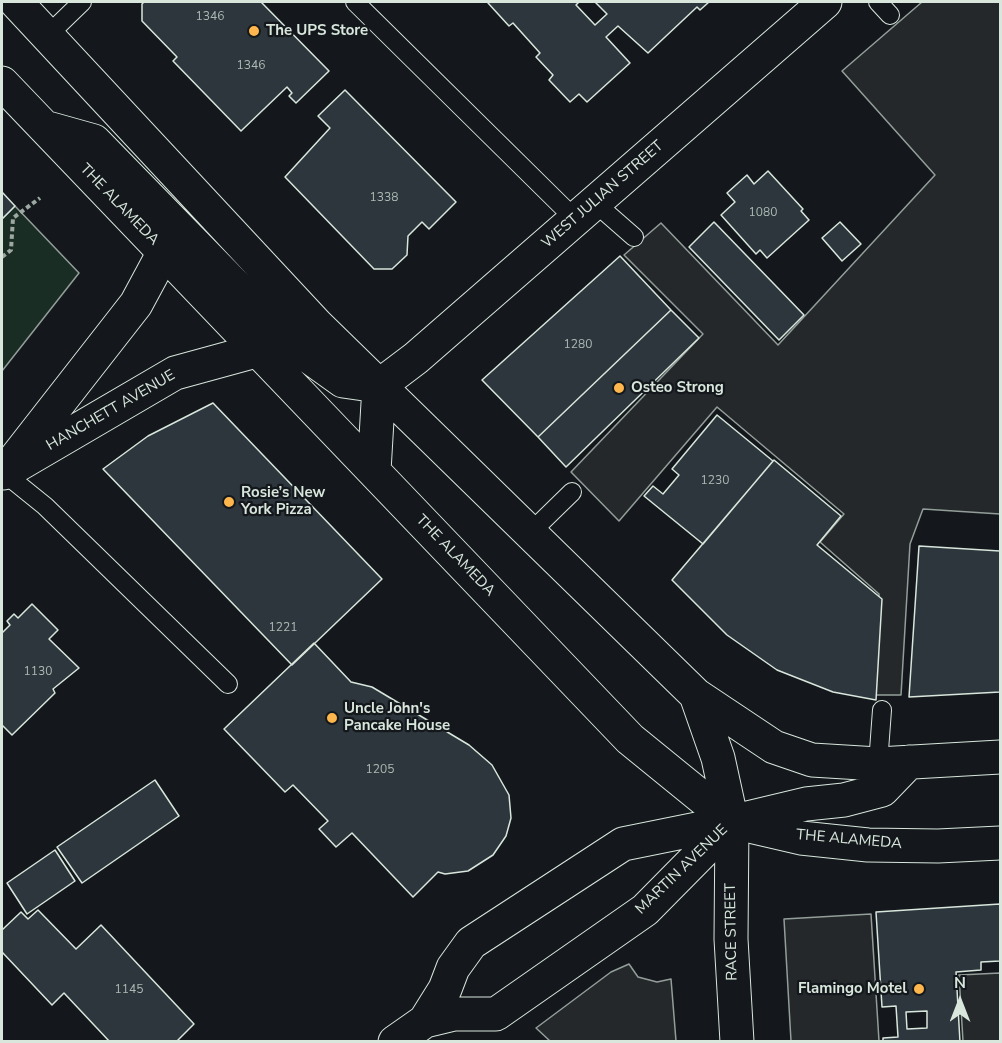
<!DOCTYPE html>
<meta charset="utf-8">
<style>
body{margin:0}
#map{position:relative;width:1002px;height:1043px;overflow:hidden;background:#14181c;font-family:"Nunito Sans",sans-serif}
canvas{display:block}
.frame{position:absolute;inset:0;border:3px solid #d8e6dc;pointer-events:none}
.north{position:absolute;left:930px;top:971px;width:60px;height:60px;-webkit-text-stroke:4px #14181c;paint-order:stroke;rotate:0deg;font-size:16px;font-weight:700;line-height:24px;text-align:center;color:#d8e6dc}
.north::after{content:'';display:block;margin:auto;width:21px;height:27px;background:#d8e6dc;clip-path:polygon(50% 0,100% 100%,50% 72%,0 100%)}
</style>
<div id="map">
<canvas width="1002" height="1043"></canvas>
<div class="frame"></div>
<div class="north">N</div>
</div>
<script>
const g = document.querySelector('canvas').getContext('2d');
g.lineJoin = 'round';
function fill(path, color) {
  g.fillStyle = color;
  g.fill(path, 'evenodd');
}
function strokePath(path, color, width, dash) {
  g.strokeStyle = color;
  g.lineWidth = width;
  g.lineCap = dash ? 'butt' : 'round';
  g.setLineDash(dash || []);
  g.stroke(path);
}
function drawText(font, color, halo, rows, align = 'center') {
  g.font = font + ' "Nunito Sans",sans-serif';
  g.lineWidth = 4.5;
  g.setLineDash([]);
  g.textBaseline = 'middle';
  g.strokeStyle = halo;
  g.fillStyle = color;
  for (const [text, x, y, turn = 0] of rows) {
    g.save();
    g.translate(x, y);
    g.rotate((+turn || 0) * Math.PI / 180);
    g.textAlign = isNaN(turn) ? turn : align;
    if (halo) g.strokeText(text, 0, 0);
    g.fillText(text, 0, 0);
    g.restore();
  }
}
const green = new Path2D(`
 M15,206L79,273L2,371V219Z`);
fill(green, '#1a2d24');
strokePath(green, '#939e99', 1.5);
const parking = new Path2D(`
 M922,2H1000V514L923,509L910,544L901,695H876L879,594L820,542L844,514L717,407L619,521L571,472L703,334L624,255L661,223L778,345L935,175L842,71Z
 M871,914L879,1041H791L784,919Z
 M629,964L638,977L657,982L671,979L676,1041H550L536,1028L611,972Z
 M1000,973V1041H963L959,975Z`);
fill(parking, '#24282b');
strokePath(parking, '#939e99', 1.5);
const building = new Path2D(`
 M144,2H261L329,71L296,103L289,96L292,93L287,87L241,131L173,61L177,57L142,21V4Z
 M490,2H579L576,5L595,25L607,14L595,2H709L700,10L697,7L648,53L618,26L606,37L630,63L587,102L579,94L570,102L549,80L553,75L536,57L540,53L513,23L509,26L488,3Z
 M345,90L456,202L429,229L422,222L408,236L407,255L392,269H374L285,177L330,128L318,116Z
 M768,171L803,209L801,211L809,220L767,258L760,250L756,254L721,215L735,202L727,193L747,175L754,184Z
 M2,192L15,206L2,219Z
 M714,222L804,315L779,340L689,247Z
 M840,222L861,244L842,261L822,238Z
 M620,256L671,310L538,437L482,380Z
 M671,310L699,338L566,467L538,437Z
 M213,403L382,579L292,665L103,469L148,436Z
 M717,415L773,461L703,544L644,496L653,486L663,494L679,475L672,469Z
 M774,460L841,516L817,545L882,599L876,700L833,692L777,670L727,635L672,580Z
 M919,546L1000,551V692L909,697Z
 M32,604L58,630L49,639L79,668L53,689L55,693L12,735L2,725V633L10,625L7,621L14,614L18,618Z
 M314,643L351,682L372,687L469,745L492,765L509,795L511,818L506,836L493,855L468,871L445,874L438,872L413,897L352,833L336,847L319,829L328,821L293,785L285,792L224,729Z
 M155,780L179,816L82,883L57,847Z
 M55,850L75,881L27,914L7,883Z
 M1000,904V961L981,962V970L956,972L960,1042H883V1038L898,1037L896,1006L882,1007L876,912ZM927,1011V1028L907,1029L906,1012Z
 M38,910L76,949L101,925L194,1024L176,1042H110L64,993L52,1005L2,952V930L21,912L28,919Z`);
fill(building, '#2c363c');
strokePath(building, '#d8e6dc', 1.5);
const service = new Path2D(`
 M355,2L575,219
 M878,2L890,15
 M48,35L82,2
 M594,202L634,237
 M4,473L45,506L228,684
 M530,533L572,492
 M878,764L882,710`);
const minor = new Path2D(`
 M15,459L136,304L164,252
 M4,473L175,373L259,350
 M425,1021L445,989L453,968L471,943L623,844L732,822
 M395,1042L425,1021L454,1014H496L645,910L732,822`);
const secondary = new Path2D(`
 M379,386L416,358L825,2
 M732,822L731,939L737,1042`);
const primary = new Path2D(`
 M16,2L316,324L696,695L774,747L812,760L878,764L1000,757
 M2,83L630,739L732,822L801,838L868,845L938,846L1000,843
 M44,127L94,141L294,346L343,381L378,386
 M374,471L379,386
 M696,695L718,758L732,822
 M739,820L806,804L844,800L882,790L909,762`);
strokePath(service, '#d8e6dc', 20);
strokePath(minor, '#d8e6dc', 35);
strokePath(secondary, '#d8e6dc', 35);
strokePath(primary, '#d8e6dc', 35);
strokePath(new Path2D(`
 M2,257L11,250L13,218L40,198`), '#9da8a2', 4, [4.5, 3]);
strokePath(service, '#14181c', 18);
strokePath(minor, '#14181c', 33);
strokePath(secondary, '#14181c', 33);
strokePath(primary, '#14181c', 33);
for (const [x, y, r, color] of [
 [254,31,6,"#ffb74d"],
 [619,388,6,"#ffb74d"],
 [229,502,6,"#ffb74d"],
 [332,718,6,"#ffb74d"],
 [919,989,6,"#ffb74d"]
]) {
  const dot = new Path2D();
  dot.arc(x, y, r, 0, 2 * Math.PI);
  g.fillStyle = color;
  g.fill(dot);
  strokePath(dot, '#14181c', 2);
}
drawText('12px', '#adbab4', null, [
 ["1346",210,17],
 ["1346",251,66],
 ["1338",384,198],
 ["1080",763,213],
 ["1280",578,345],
 ["1230",715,481],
 ["1221",283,628],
 ["1130",38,672],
 ["1205",380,770],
 ["1145",129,990]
]);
drawText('bold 15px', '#d8e6dc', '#14181c', [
 ["The UPS Store",266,31],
 ["Osteo Strong",631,388],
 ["Rosie’s New",241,493],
 ["York Pizza",241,510],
 ["Uncle John's",344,709],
 ["Pancake House",344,726],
 ["Flamingo Motel",907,989,"right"]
], 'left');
drawText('15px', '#d8e6dc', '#14181c', [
 ["WEST JULIAN STREET",603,195,-41],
 ["THE ALAMEDA",119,205,46],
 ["HANCHETT AVENUE",111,411,-30],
 ["THE ALAMEDA",455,556,46],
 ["THE ALAMEDA",849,840,5],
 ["MARTIN AVENUE",682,870,-44],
 ["RACE STREET",732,932,-91]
]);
</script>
